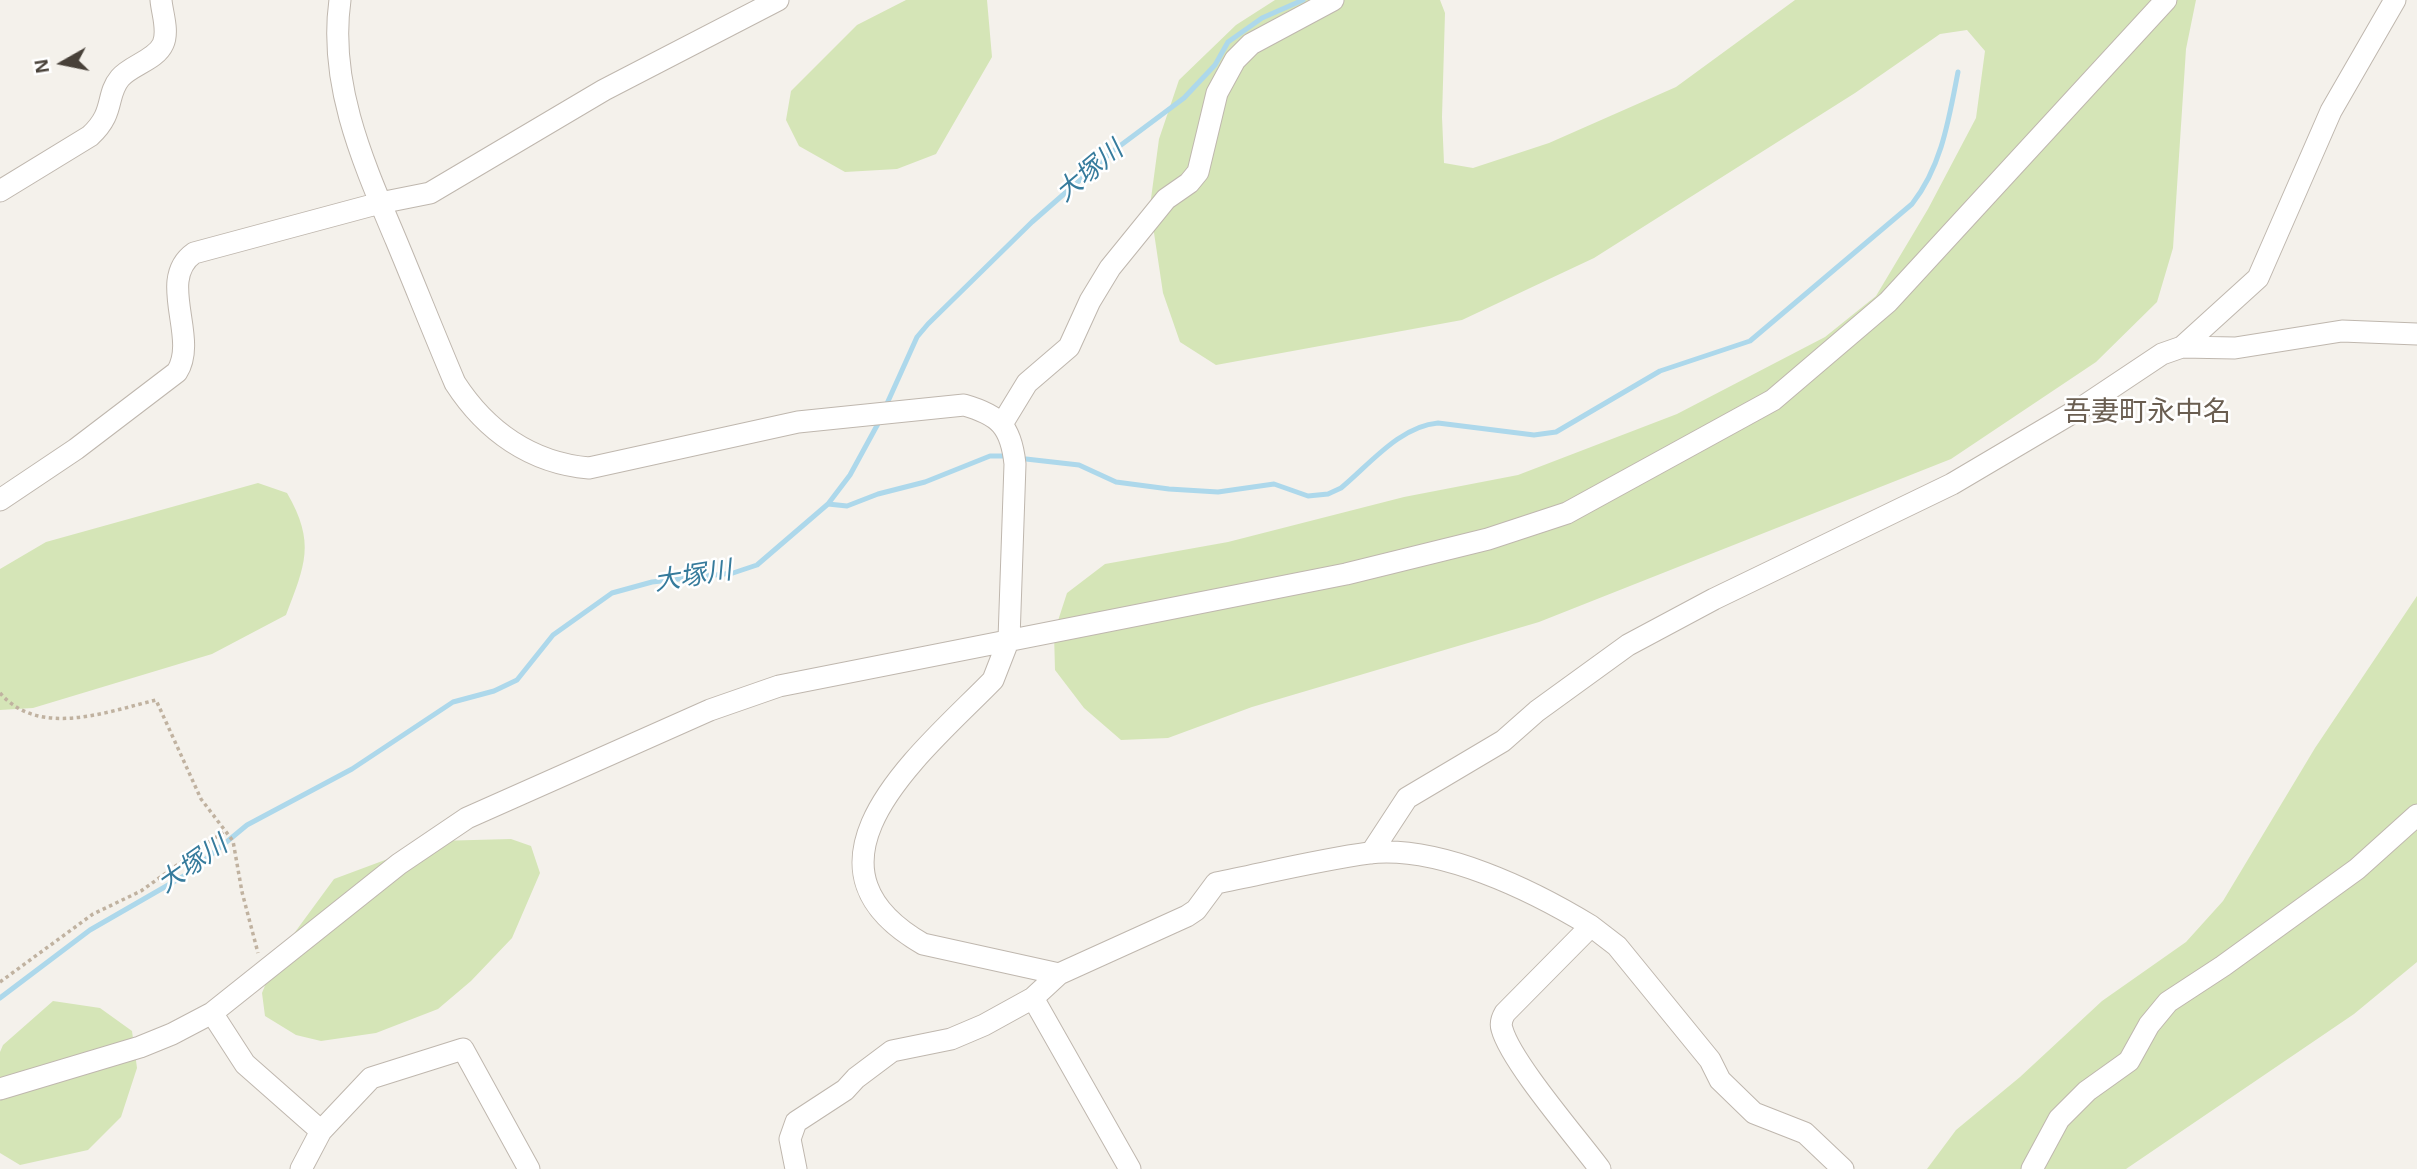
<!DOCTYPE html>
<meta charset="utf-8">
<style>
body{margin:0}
#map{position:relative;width:2417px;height:1169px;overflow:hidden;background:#f4f1eb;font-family:Helvetica,sans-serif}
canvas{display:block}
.north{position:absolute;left:28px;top:28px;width:70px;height:70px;-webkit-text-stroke:5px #fff;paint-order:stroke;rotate:261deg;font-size:19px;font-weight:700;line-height:28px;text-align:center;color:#484139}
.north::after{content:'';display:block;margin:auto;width:24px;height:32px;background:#484139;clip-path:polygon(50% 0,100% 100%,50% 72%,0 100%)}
</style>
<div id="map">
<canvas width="2417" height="1169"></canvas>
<div class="north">N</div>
</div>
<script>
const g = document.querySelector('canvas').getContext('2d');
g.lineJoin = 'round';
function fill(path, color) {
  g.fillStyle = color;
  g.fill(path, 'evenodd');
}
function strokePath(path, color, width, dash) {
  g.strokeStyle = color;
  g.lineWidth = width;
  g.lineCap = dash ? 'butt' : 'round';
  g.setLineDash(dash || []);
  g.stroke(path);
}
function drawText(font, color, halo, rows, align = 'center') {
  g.font = font + ' Helvetica,"Noto Sans JP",sans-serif';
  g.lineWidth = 5;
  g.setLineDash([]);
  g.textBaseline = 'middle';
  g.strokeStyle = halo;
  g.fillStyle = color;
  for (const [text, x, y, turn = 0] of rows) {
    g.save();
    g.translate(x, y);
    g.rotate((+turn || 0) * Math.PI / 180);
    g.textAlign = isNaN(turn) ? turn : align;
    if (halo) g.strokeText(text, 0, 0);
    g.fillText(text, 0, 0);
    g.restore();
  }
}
fill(new Path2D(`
 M906,0H987L992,57L936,154L897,169L845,172L799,146L786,120L791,91L857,25Z
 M1275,0H1440L1445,13L1442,117L1444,163L1473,168L1549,143L1676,87L1795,0H2196L2186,49L2173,248L2157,302L2096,362L1951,459L1539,622L1252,707L1168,738L1121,740L1084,708L1055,670L1054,633L1067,593L1105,564L1228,542L1404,497L1518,475L1677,414L1825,337L1876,296L1928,209L1976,118L1985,51L1967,30L1940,34L1855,93L1594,258L1462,320L1216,365L1180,342L1163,293L1150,206L1159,139L1179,80L1236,25Z
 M258,483L287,493C316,543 305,565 286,615L212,654L33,708L0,710V569L46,542Z
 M2417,596V962L2354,1014L2126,1169H1927L1956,1130L2020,1077L2102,1001L2186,942L2223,901L2315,748Z
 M511,839L531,846L540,873L512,938L471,981L438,1009L376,1033L321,1041L296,1035L265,1016L262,993L276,958L334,879L436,841Z
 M53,1001L100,1008L132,1031L137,1068L121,1117L88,1150L20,1165L0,1153V1052L3,1045Z`), '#d5e5b7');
strokePath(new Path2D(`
 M885,408L917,337L928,324L1032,222L1113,151L1184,98L1215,65L1228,42L1262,18L1303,0
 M1026,459L1079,465L1116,482L1169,489L1218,492L1274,484L1308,496L1328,494L1341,488C1369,465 1400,426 1438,423L1534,435L1556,432L1660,371L1750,341L1912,204C1942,166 1949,118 1958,72
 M828,504L847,506L878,494L925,482L990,456H1003
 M0,998L90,930L189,873L247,825L352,769L453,702L494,691L517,680L553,635L612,593L652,582L733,573L757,565L828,504L850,475L880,420`), '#add8eb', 5);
const street = new Path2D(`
 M340,0C328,85 364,164 396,240C416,288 435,336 455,383C486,431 531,463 589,468L798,422L964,405C999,415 1011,426 1015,464L1009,639L993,680C925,750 782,863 923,944L1059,974
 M0,191L90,136C116,112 105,96 120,78C131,65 156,60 163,44C169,31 162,13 161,0
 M2182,347L2258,278L2331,111L2395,0
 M1002,424L1027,383L1069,347L1090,301L1110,268L1166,199L1189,183L1198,172L1217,93L1235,60L1251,44L1333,0
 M0,500L76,449L177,372C199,337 156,280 194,253L380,203L430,193L604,90L778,0
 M1371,853L1407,798L1503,741L1537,711L1628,645L1714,599L1952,484L2084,406L2162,354L2182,347L2235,348L2342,331L2417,334
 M1591,926L1617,946L1710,1060L1720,1080L1754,1113L1805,1133L1843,1169
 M1033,998L1130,1169
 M212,1013L245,1064L321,1131
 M0,1089L140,1047L172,1034L212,1013L399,864L467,818L710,710L779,686L1346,574L1488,539L1567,513L1773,400L1888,302L2166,0
 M301,1169L321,1131L371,1078L463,1049L529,1169
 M796,1169L790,1139L796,1122L845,1090L856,1078L892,1051L951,1039L984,1025L1033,998L1059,974L1187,916L1196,910L1216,883C1266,873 1318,860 1369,853C1440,845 1532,890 1591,926L1505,1013C1502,1018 1500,1023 1502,1029C1511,1062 1577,1138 1600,1169
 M2032,1169L2059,1119L2087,1091L2129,1061L2149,1025L2168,1002L2223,966L2357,869L2417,815`);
strokePath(street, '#bfb7ae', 23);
strokePath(new Path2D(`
 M0,693C39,738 106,712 156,700L201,799L233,841L242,892L258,953
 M0,982L93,914L141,891L226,830`), '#c0b2a0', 3.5, [3.5, 3.5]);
strokePath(street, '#fff', 21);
drawText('italic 26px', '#367b9c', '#fff', [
 ["大塚川",1090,172,-40],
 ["大塚川",693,577,-9],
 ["大塚川",193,865,-35]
]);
drawText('28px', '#6a5e51', '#fff', [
 ["吾妻町永中名",2147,413]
]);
</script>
